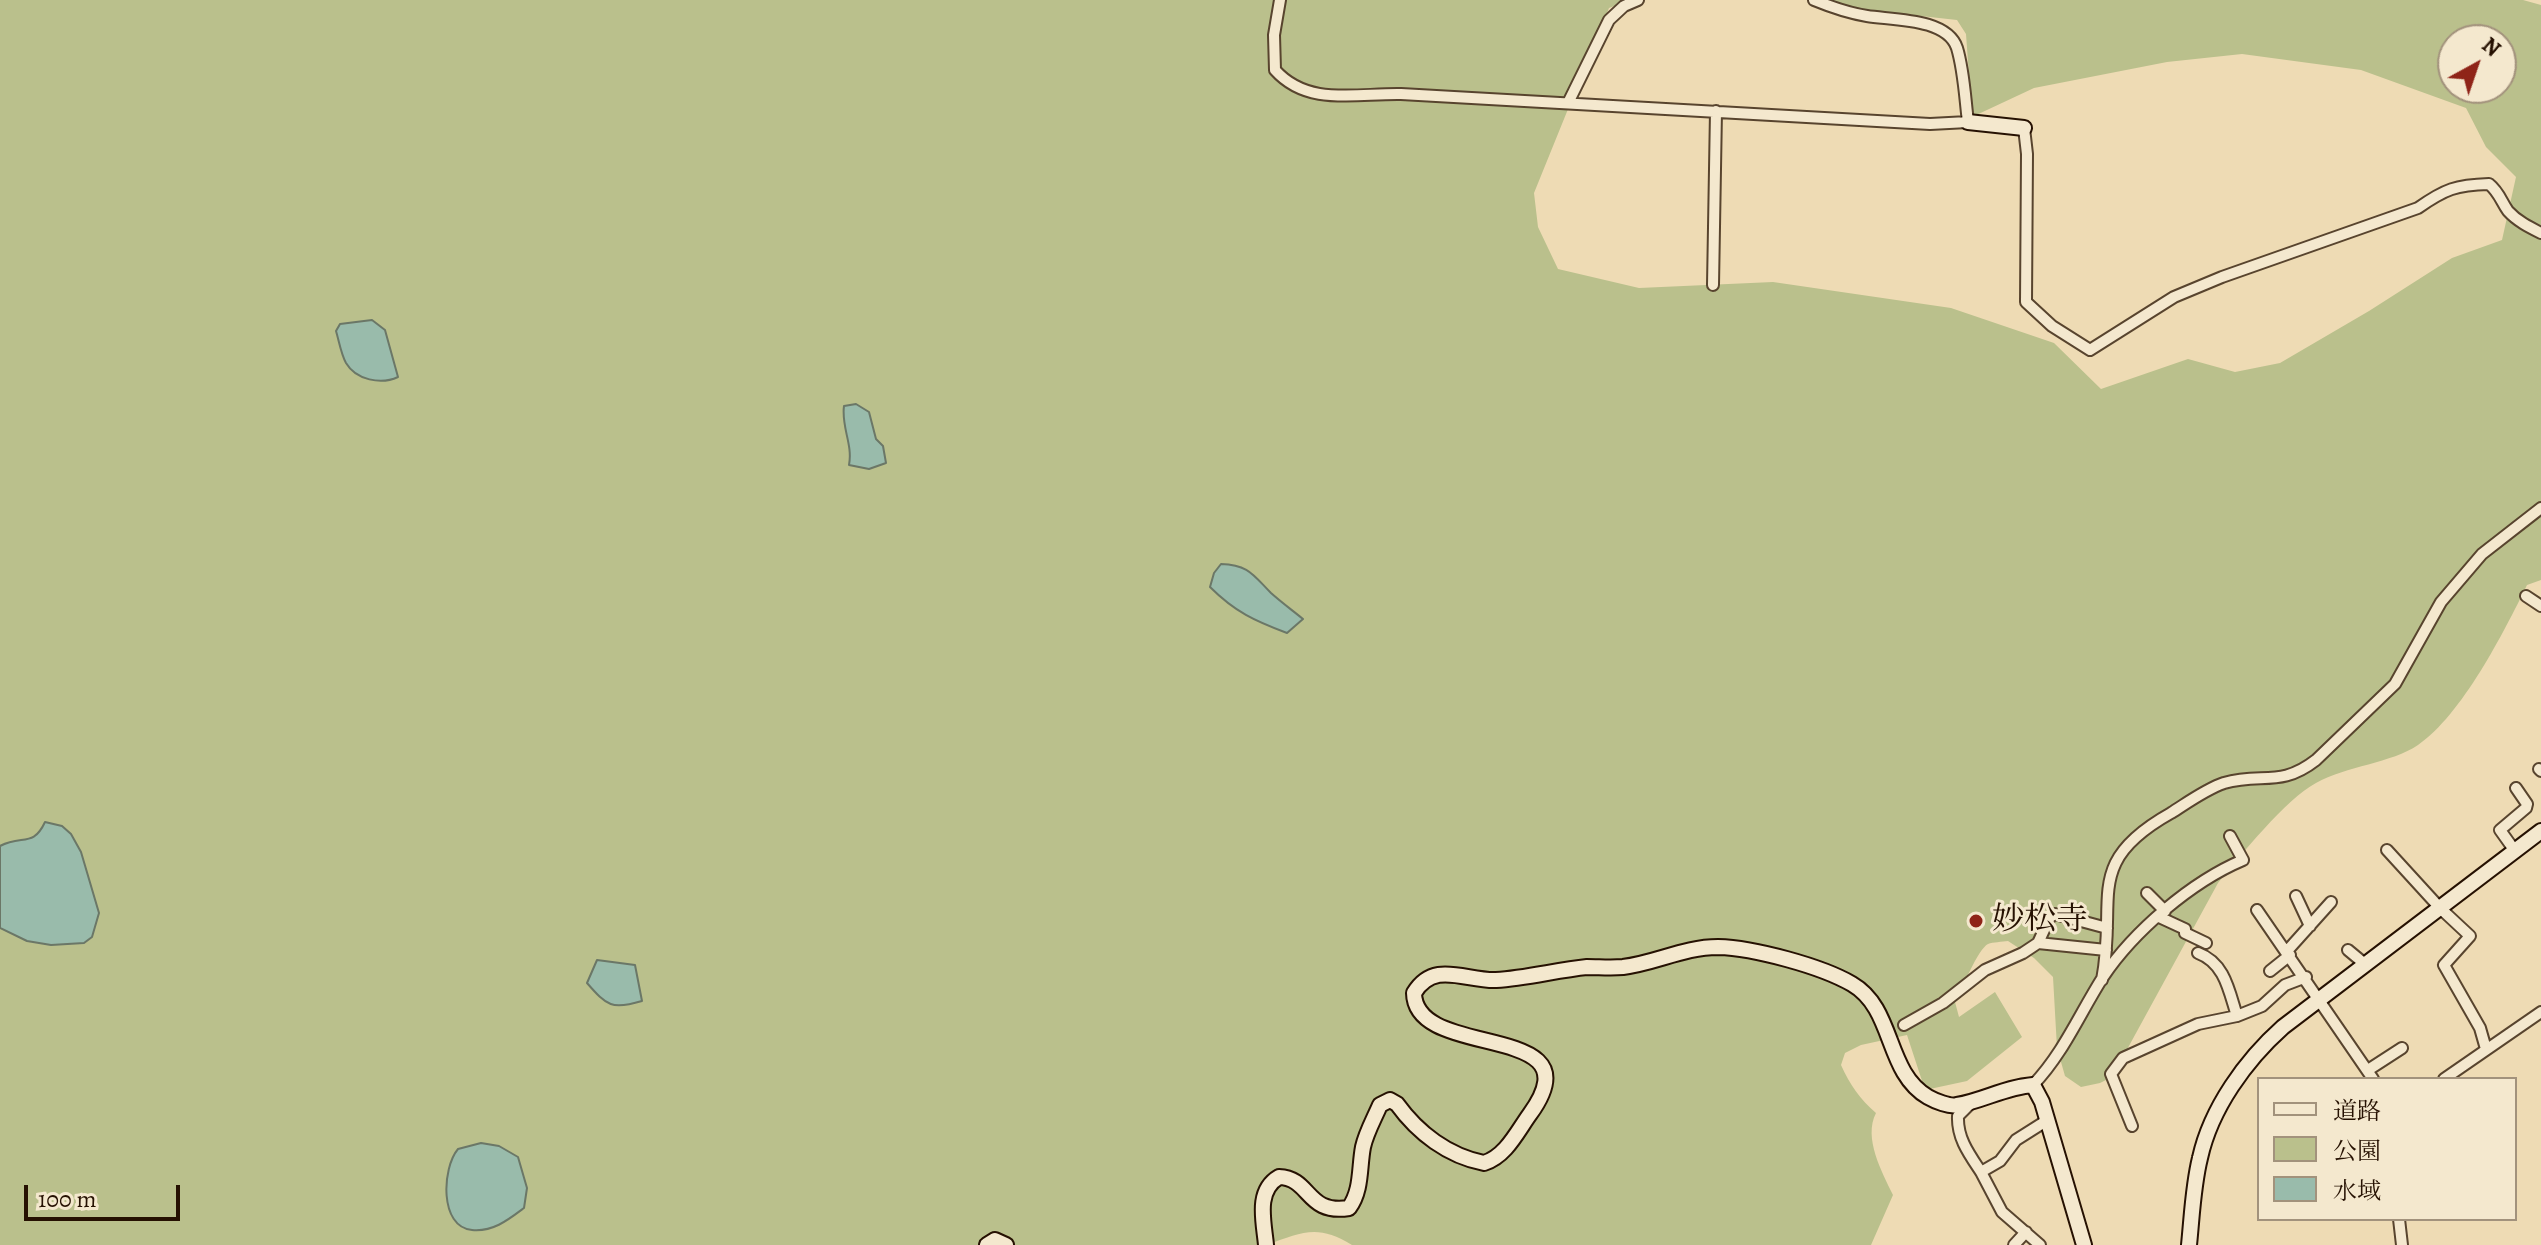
<!DOCTYPE html>
<meta charset="utf-8">
<style>
body{margin:0}
#map{position:relative;width:2541px;height:1245px;overflow:hidden;background:#eedbb4;font-family:Alegreya,"Noto Serif JP",serif}
canvas{display:block}
.legend{position:absolute;left:2257px;top:1077px;width:260px;height:144px;box-sizing:border-box;background:#f4e8ce;border:2px solid #a2927c;margin:0;padding:10px 14px;list-style:none;font-size:24px;color:#261102}
.legend li{display:flex;align-items:center;gap:16px;height:40px}
.legend b{width:40px;border:2px solid #a2927c}
.north{position:absolute;left:2437px;top:24px;width:80px;height:80px;box-sizing:border-box;background:#f4e8ce;border:2px solid #a2927c;border-radius:50%;rotate:40deg;font-size:22px;font-weight:700;line-height:32px;text-align:center;color:#261102}
.north::after{content:'';display:block;margin:auto;width:28px;height:36px;background:#8f2418;clip-path:polygon(50% 0,100% 100%,50% 72%,0 100%)}
.scale{position:absolute;left:24px;top:1185px;width:156px;height:36px;box-sizing:border-box;border:4px solid #261102;border-top:0;padding-left:10px;font-size:24px;line-height:28px;white-space:nowrap;color:#261102;-webkit-text-stroke:6px #f4e8ce;paint-order:stroke}
</style>
<div id="map">
<canvas width="2541" height="1245"></canvas>
<ul class="legend">
<li><b style="height:10px;background:#f4e8ce"></b>道路</li>
<li><b style="height:22px;background:#bac08c"></b>公園</li>
<li><b style="height:22px;background:#99bbab"></b>水域</li>
</ul>
<div class="north">N</div>
<div class="scale">100 m</div>
</div>
<script>
const g = document.querySelector('canvas').getContext('2d');
g.lineJoin = 'round';
function fill(path, color) {
  g.fillStyle = color;
  g.fill(path, 'evenodd');
}
function strokePath(path, color, width, dash) {
  g.strokeStyle = color;
  g.lineWidth = width;
  g.lineCap = dash ? 'butt' : 'round';
  g.setLineDash(dash || []);
  g.stroke(path);
}
function drawText(font, color, halo, rows, align = 'center') {
  g.font = font + ' Alegreya,"Noto Serif JP",serif';
  g.lineWidth = 6;
  g.setLineDash([]);
  g.textBaseline = 'middle';
  g.strokeStyle = halo;
  g.fillStyle = color;
  for (const [text, x, y, turn = 0] of rows) {
    g.save();
    g.translate(x, y);
    g.rotate((+turn || 0) * Math.PI / 180);
    g.textAlign = isNaN(turn) ? turn : align;
    if (halo) g.strokeText(text, 0, 0);
    g.fillText(text, 0, 0);
    g.restore();
  }
}
fill(new Path2D(`
 M0,0H1631L1609,8L1534,193L1538,227L1558,269L1639,288L1773,282L1951,308L2054,343L2101,389L2188,359L2235,372L2280,363L2369,311L2452,258L2502,240L2516,177L2486,147L2466,108L2361,70L2242,54L2167,62L2034,88L1972,117L1966,34L1957,20L1858,9L1815,0H2523L2541,5V580L2527,585C2504,632 2462,715 2418,745C2392,763 2346,766 2316,783C2286,799 2240,856 2218,883L2112,1077L2100,1083L2081,1087L2065,1076L2057,1048L2053,977L2034,958L2008,941C2002,942 1993,942 1988,944C1978,949 1962,989 1955,1002L1959,1017L1995,992L2022,1037L1967,1081L1925,1090L1907,1035L1861,1045L1845,1053L1841,1065C1850,1085 1860,1099 1876,1113C1863,1138 1882,1172 1893,1195L1871,1245H1352C1318,1224 1302,1232 1267,1245H0ZM2453,40H2501V88H2453Z`), '#bac08c');
const water = new Path2D(`
 M372,320L385,330L398,377C381,385 356,380 346,363C341,354 339,341 336,331L340,324Z
 M856,404L869,412L876,439L883,446L886,463L869,469L849,465C853,444 841,427 844,406Z
 M1221,564C1249,565 1253,575 1271,593C1281,602 1292,610 1303,619L1287,633C1255,621 1235,612 1210,587L1214,573Z
 M45,822L62,826L71,834L81,852L99,913L92,937L84,943L51,945L27,941L0,928V846C22,834 33,848 45,822Z
 M597,960L635,965L642,1001C612,1010 607,1006 587,983Z
 M481,1143L499,1146L518,1157L527,1188L524,1208C508,1220 493,1232 472,1230C439,1227 442,1168 458,1149Z`);
fill(water, '#99bbab');
strokePath(water, '#6b7767', 2);
const street = new Path2D(`
 M1280,0L1274,35L1275,70C1308,107 1357,93 1401,94L1930,124L1968,122C1965,98 1964,71 1957,48C1947,18 1893,20 1867,16C1848,13 1831,7 1814,0
 M1568,103L1609,20L1624,6L1638,0
 M2024,128L2027,154L2026,302L2052,326L2090,350L2174,297L2222,277L2418,208C2445,189 2456,185 2489,184C2499,192 2501,201 2508,211C2517,221 2529,227 2541,233
 M1713,285L1716,111
 M2526,596L2541,606
 M2539,769L2541,771
 M2387,850L2440,908L2470,936L2444,965L2480,1028L2486,1049
 M2515,851L2500,830L2526,808L2527,804L2516,788
 M2147,893L2165,911
 M2296,896L2310,926
 M2257,910L2373,1079
 M2159,917L2185,929V933L2206,943
 M2038,943L2106,950
 M2348,950L2366,965
 M2287,951L2331,902
 M2198,953C2225,963 2229,991 2237,1016
 M2270,971L2290,955
 M2102,980C2118,897 2082,863 2171,813C2187,803 2206,789 2224,783C2262,772 2280,788 2316,760L2395,684L2441,602L2482,554L2541,508
 M1904,1025L1943,1003L1985,970L2023,953L2038,943L2050,917L2055,914L2107,928
 M2368,1070L2402,1048
 M2444,1079L2541,1012
 M2033,1085C2063,1054 2080,1013 2103,977C2134,931 2191,882 2243,860L2230,836
 M1971,1103L1958,1116C1957,1138 1969,1154 1981,1172
 M2132,1126L2111,1074L2123,1058L2198,1024L2237,1016L2262,1006L2285,985L2306,977
 M2399,1219L2402,1245
 M2014,1245L2026,1232
 M2040,1245L2002,1212L1981,1172L2000,1161L2016,1140L2046,1121`);
const secondary = new Path2D(`
 M1968,122L2024,128
 M987,1245L995,1240L1006,1245
 M1266,1245C1264,1222 1255,1191 1279,1177C1311,1178 1306,1215 1349,1208C1362,1190 1359,1168 1363,1147C1366,1133 1374,1119 1380,1105L1390,1100L1397,1104C1418,1133 1448,1156 1484,1163C1506,1156 1517,1132 1530,1114C1599,1019 1415,1062 1414,993C1434,960 1465,981 1496,980C1527,978 1557,970 1587,967C1599,967 1611,968 1623,967C1656,963 1684,947 1718,947C1754,948 1821,966 1852,984C1895,1009 1885,1072 1928,1097C1935,1101 1950,1107 1957,1105C1983,1101 2005,1087 2033,1085L2042,1102L2084,1245
 M2189,1245C2192,1216 2193,1186 2200,1158C2211,1108 2246,1060 2283,1027L2541,831`);
strokePath(street, '#58442e', 14);
strokePath(secondary, '#261102', 18);
strokePath(street, '#f4e8ce', 10);
strokePath(secondary, '#f4e8ce', 14);
for (const [x, y, r, color] of [
 [1976,921,8,"#8f2418"]
]) {
  const dot = new Path2D();
  dot.arc(x, y, r, 0, 2 * Math.PI);
  g.fillStyle = color;
  g.fill(dot);
  strokePath(dot, '#f4e8ce', 3);
}
drawText('32px', '#261102', '#f4e8ce', [
 ["妙松寺",1992,921]
], 'left');
</script>
